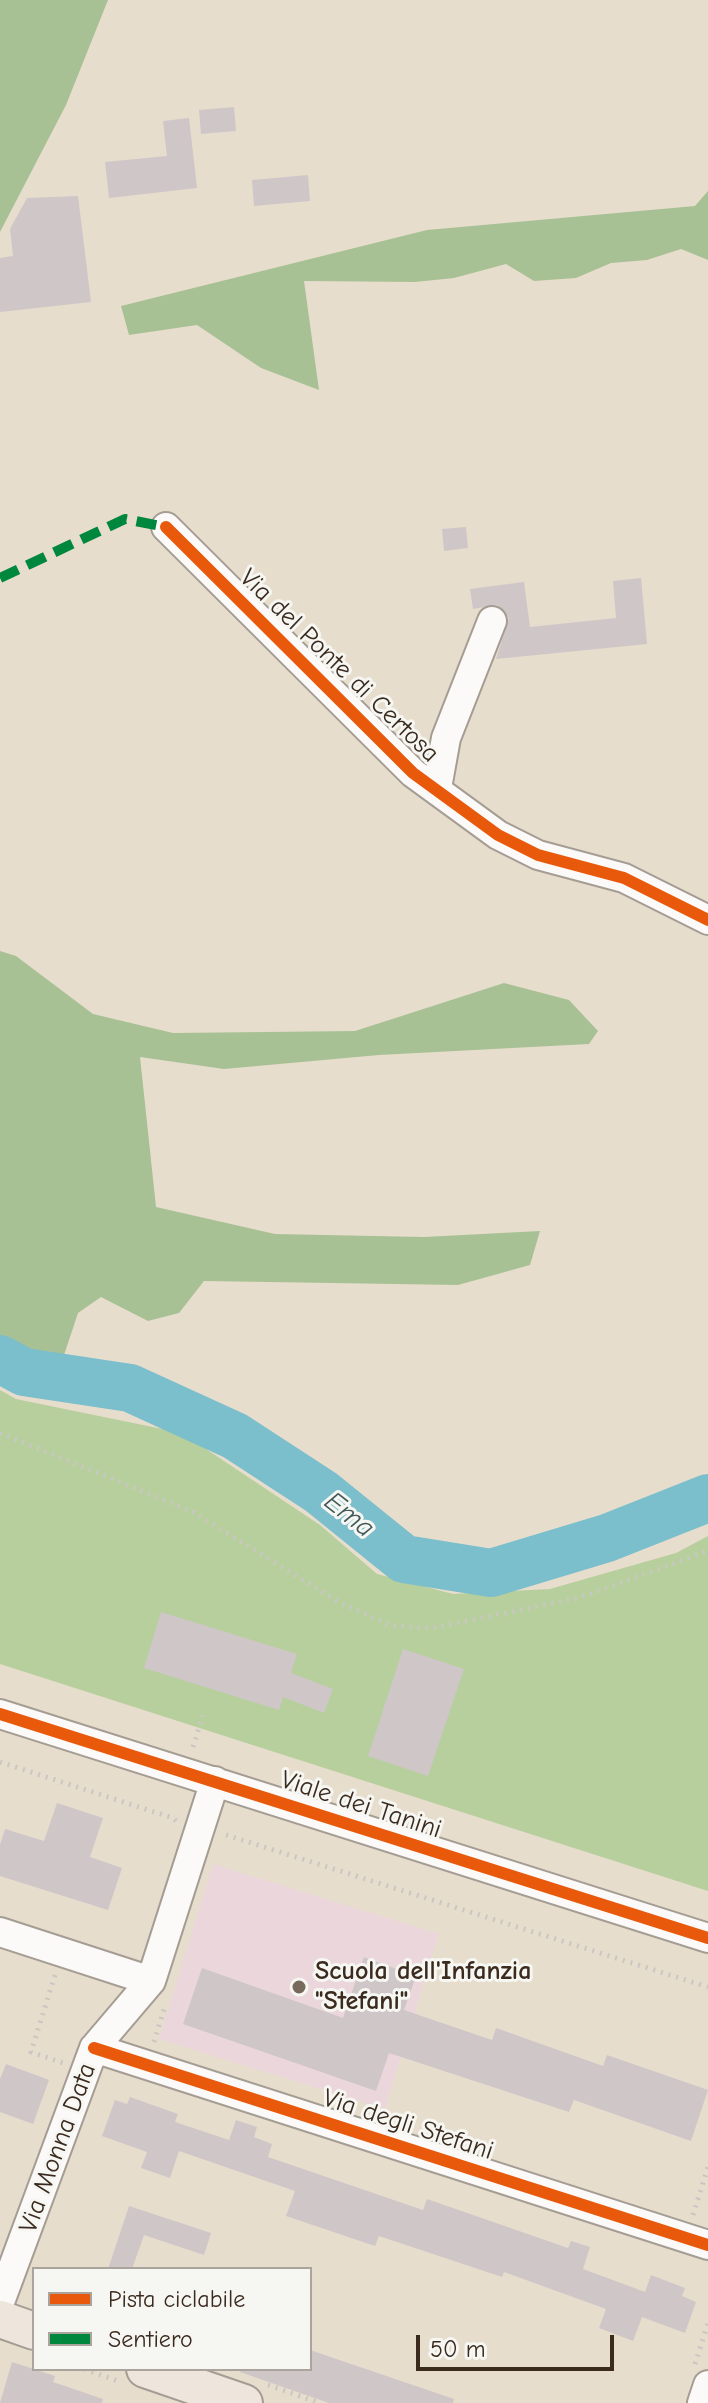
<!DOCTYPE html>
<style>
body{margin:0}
#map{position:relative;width:708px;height:2403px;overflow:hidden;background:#e7ddcd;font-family:"Comic Neue",sans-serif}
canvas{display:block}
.legend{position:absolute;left:32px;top:2267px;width:280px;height:104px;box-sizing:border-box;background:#f6f6f2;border:2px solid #aba49d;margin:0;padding:10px 14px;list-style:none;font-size:24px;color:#3b2a1e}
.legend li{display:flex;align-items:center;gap:16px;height:40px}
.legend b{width:40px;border:2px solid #aba49d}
.scale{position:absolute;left:416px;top:2335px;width:198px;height:36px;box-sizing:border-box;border:4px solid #3b2a1e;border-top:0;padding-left:10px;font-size:24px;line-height:28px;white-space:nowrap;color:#3b2a1e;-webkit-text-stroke:6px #f6f6f2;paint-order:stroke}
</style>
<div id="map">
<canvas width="708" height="2403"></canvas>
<ul class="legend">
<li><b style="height:10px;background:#e8590c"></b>Pista ciclabile</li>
<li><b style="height:10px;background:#00873e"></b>Sentiero</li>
</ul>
<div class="scale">50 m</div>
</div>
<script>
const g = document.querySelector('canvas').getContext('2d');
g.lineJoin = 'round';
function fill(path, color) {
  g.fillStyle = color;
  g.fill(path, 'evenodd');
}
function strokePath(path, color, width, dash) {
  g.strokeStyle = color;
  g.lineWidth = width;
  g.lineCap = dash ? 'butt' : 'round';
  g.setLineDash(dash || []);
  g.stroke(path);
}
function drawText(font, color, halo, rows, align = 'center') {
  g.font = font + ' "Comic Neue",sans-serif';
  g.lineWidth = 6;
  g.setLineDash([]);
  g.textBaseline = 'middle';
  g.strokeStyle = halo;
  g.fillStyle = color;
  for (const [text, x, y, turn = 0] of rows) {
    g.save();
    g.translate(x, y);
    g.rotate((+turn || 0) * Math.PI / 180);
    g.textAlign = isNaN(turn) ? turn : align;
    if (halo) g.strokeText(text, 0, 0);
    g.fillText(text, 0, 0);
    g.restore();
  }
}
fill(new Path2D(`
 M213,1864L439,1934L385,2109L159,2039Z`), '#ebd6db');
fill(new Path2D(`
 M0,1390L16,1399L182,1433L320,1525L377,1574L453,1594L550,1589L676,1553L708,1536V1891L0,1664Z`), '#b7cf9d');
fill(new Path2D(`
 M0,0H108L66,105L0,232Z
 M708,191V260L681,249L647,260L611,263L576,278L534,281L506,264L454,278L415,282L304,281L319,390L261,368L197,325L129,335L121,306L427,230L695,206Z
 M0,951L16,956L93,1014L173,1033L355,1031L504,983L569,1000L598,1031L589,1044L379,1055L224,1069L140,1057L156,1207L275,1234L424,1237L540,1231L530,1265L458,1285L204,1281L179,1313L148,1321L101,1297L78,1313L64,1355L18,1352L0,1341Z`), '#a8c194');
strokePath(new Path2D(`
 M0,1359L24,1372L130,1388L235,1436L321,1492L404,1559L491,1573L607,1538L708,1498`), '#7bbecc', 48);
fill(new Path2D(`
 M234,107L236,131L201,134L199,110Z
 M189,118L197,188L109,198L105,162L167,156L163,121Z
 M308,175L310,201L254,206L252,180Z
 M78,196L91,302L0,312V258L13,256L10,229L27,198Z
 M466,527L468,548L444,551L442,529Z
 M641,578L647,644L496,659L509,618L497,605L473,609L470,589L524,582L530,627L616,618L613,581Z
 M161,1612L297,1654L291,1673L333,1689L324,1713L283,1697L279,1710L144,1668Z
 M403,1649L464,1669L428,1776L368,1756Z
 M57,1803L103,1818L90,1857L122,1868L108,1910L0,1876V1845L5,1829L44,1841Z
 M364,1957L416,1976L404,2010L492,2040L496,2028L603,2066L607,2055L708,2090L691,2141L574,2100L569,2112L389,2053L376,2091L183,2024L202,1968L343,2018Z
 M6,2064L49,2080L33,2124L0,2112V2079Z
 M130,2097L178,2114L175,2122L229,2140L236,2120L257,2127L254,2137L272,2144L268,2157L423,2210L427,2199L568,2248L571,2241L590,2247L583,2269L645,2292L651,2275L685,2288L682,2296L696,2302L685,2333L642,2317L633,2341L599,2328L606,2309L504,2272L502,2277L379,2236L375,2246L286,2216L295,2191L179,2151L170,2178L141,2168L147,2152L102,2136L115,2100L127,2104Z
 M129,2206L211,2233L204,2255L144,2235L132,2269H108Z
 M310,2350L454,2399L453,2403H329L240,2372L241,2369H310Z
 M12,2362L55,2376L53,2382L103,2399L102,2403H0Z`), '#cfc6c8');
const minor = new Path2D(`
 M166,527L413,773L498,835L538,855L624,878L708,920
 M437,788L446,738L492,621
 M0,1714L708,1938
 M0,1932L151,1981
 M94,2048L708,2245
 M0,2302L94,2048L151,1981L215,1781
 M702,2403L708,2385`);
const major = new Path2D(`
 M0,2319L34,2331
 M145,2369L244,2403`);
strokePath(minor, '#a59d93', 32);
strokePath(major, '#a59d93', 40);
strokePath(new Path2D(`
 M0,1433L193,1512L337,1601L392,1626L432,1628L578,1598L708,1551
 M193,1747L203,1715
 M0,1762L173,1818L176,1821
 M226,1835L708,1987
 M55,1975L31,2052L63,2063
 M154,2042L165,2006
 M693,2215L708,2167
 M695,2364L708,2323
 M84,2369L118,2381
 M268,2385L320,2403`), '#cac7c3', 5, [2, 6]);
strokePath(minor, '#fbfaf8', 28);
strokePath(major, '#eee5dc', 36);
strokePath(new Path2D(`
 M0,578L125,519L166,527`), '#00873e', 10, [20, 10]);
strokePath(new Path2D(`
 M166,527L413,773L498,835L538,855L624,878L708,920
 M0,1714L708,1938
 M94,2048L708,2245`), '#e8590c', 12);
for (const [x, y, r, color] of [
 [299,1987,8,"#77695b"]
]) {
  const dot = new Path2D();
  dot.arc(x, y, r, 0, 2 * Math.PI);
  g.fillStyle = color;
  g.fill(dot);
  strokePath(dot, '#f6f6f2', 3);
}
drawText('26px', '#3b2a1e', '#f6f6f2', [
 ["Via del Ponte di Certosa",339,666,44],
 ["Viale dei Tanini",361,1805,18],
 ["Via degli Stefani",408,2125,18],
 ["Via Monna Data",58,2148,-70]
]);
drawText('bold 26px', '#3b2a1e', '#f6f6f2', [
 ["Scuola dell'Infanzia",315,1972],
 ["\"Stefani\"",315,2002]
], 'left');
drawText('italic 28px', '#41595b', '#f6f6f2', [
 ["Ema",349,1515,38]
]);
</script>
